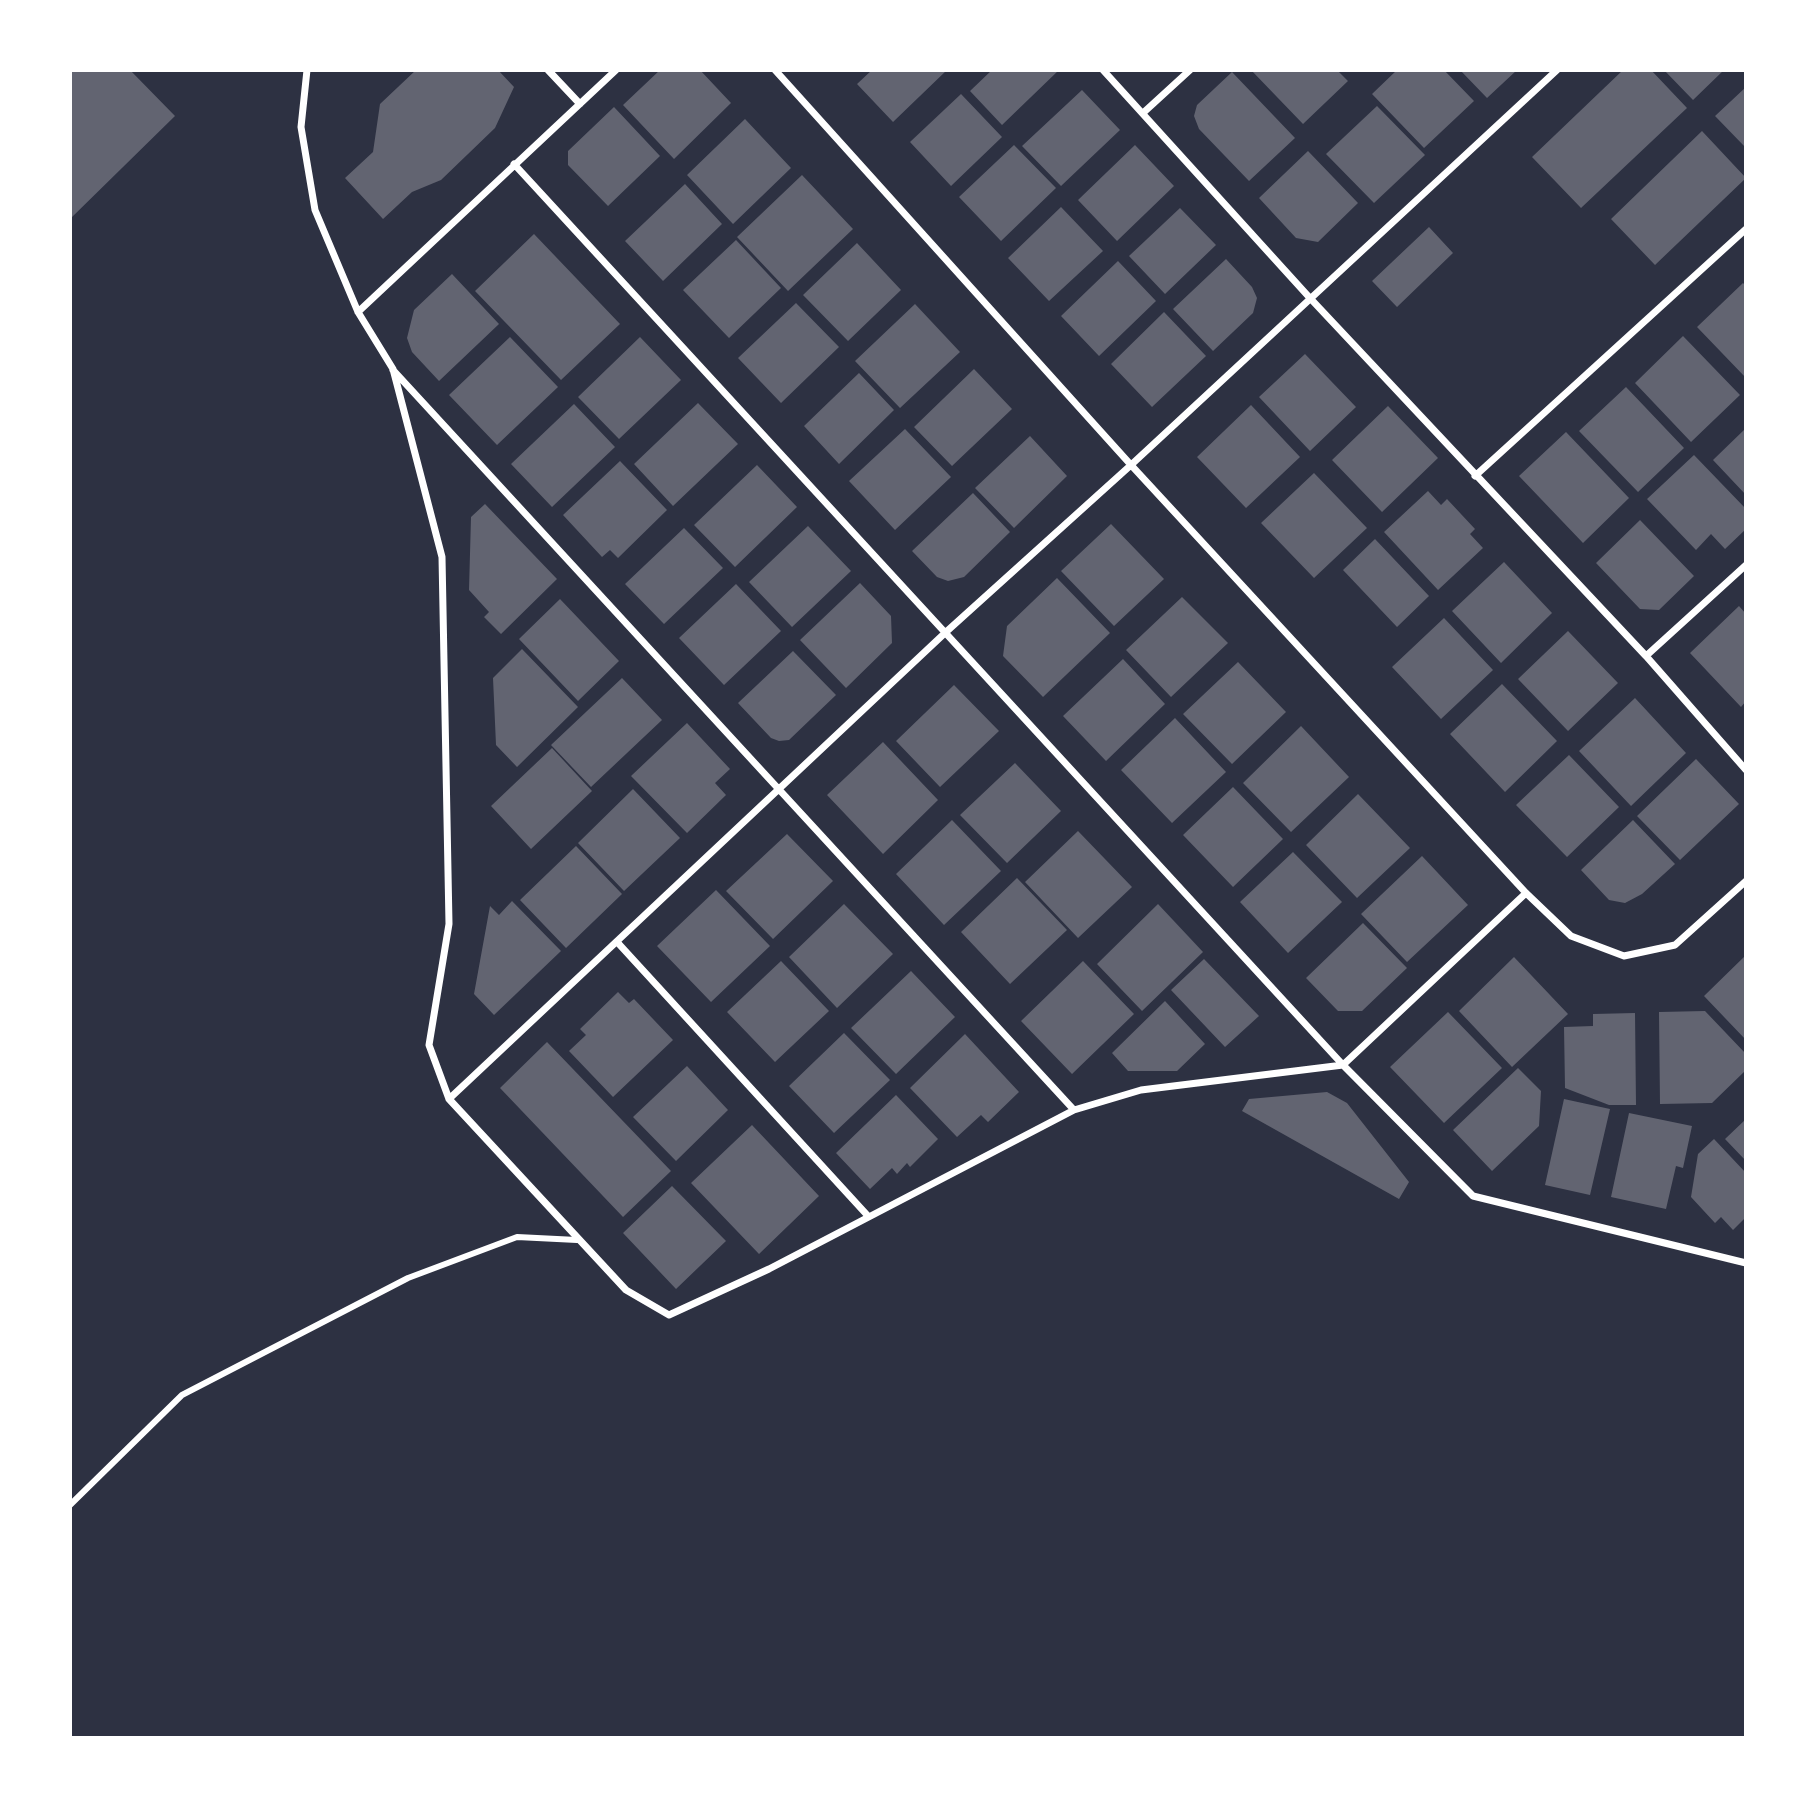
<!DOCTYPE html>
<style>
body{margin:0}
#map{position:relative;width:1816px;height:1808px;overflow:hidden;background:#2d3142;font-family:"Golos Text",sans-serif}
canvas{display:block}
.frame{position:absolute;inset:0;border:72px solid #fff;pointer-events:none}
</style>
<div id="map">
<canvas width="1816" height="1808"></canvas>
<div class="frame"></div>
</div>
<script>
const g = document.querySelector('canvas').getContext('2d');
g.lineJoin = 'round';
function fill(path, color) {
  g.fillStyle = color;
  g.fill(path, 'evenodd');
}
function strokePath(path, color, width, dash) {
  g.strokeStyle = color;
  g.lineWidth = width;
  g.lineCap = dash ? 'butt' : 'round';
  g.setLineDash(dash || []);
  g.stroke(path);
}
fill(new Path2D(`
 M70,70H130L175,116L70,219Z
 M416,70H498L514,87L495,128L441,180L412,192L383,219L345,178L373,152L380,104Z
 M660,70H700L731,103L674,159L623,105Z
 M872,70H947L893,122L857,84Z
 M992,70H1059L1002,125L970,91Z
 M1251,70H1337L1348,81L1303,124Z
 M1397,70H1444L1474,101L1424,148L1372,94Z
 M1460,70H1517L1487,98Z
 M1623,70H1651L1687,108L1581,208L1532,157Z
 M1664,70H1724L1693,100Z
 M1232,72L1295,138L1249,181L1199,129L1194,116L1197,105Z
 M1746,87V148L1715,116Z
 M1082,90L1120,130L1061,186L1022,146Z
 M961,94L1002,137L951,186L910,142Z
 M1377,106L1425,155L1374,203L1326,154Z
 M614,107L660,156L608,206L568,165V151Z
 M745,119L791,168L733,224L687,175Z
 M1702,131L1746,178L1655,265L1611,219Z
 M1014,145L1056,188L1001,241L959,197Z
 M1135,145L1174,186L1117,241L1078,200Z
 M1308,151L1358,203L1318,242L1296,238L1259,198Z
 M802,175L853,229L788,291L737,237Z
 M685,184L722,224L663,281L625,241Z
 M1061,207L1103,251L1049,301L1008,258Z
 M1180,208L1216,245L1165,294L1129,256Z
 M1429,227L1453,253L1397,307L1372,281Z
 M534,234L620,324L561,380L475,291Z
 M736,240L781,288L729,338L683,290Z
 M857,243L901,290L848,341L803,295Z
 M1226,259L1252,287L1257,298L1253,313L1213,351L1173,309Z
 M1118,261L1156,301L1099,356L1061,316Z
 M452,274L499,324L439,381L412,352L407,338L414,310Z
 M1743,283L1746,286V378L1697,327Z
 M796,303L839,347L781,403L738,358Z
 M915,304L960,352L900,408L855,361Z
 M1164,312L1206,356L1152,407L1111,364Z
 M1683,336L1740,395L1691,442L1635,383Z
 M510,337L558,387L497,445L449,395Z
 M640,337L681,380L619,439L578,397Z
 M1305,354L1356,407L1310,451L1259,397Z
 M974,369L1012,409L952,466L914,427Z
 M859,373L894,410L839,464L804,426Z
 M1626,387L1684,448L1638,492L1579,431Z
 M698,403L738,444L673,506L634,464Z
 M574,404L615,447L552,507L511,464Z
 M1251,405L1300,457L1246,508L1197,457Z
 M1388,406L1438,458L1382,512L1332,460Z
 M1746,428V495L1713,460Z
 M905,429L951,477L895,530L849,481Z
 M1566,432L1629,498L1583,543L1519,476Z
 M1030,436L1067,476L1014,528L975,488Z
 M1694,455L1746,509V529L1725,549L1711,534L1696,550L1647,499Z
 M620,461L667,510L618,558L610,550L602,557L563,515Z
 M757,465L797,507L735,567L694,525Z
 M1314,473L1367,528L1314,578L1261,523Z
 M1428,491L1441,505L1447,499L1475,529L1470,534L1483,548L1438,590L1384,532Z
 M973,493L1010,532L964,577L948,581L937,577L912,551Z
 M485,504L557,579L501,634L484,617L489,612L469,590L471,517Z
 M1640,520L1694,576L1659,610L1640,609L1596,563Z
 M1111,524L1164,579L1114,626L1061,571Z
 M808,526L851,571L792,627L749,582Z
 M684,528L723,568L664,624L625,584Z
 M1375,539L1429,596L1397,627L1343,570Z
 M1504,562L1552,613L1501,663L1452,611Z
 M1057,578L1110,633L1043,697L1003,656L1007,626Z
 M860,583L891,616L892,643L846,688L800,640Z
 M736,584L781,631L724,685L679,638Z
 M1182,597L1228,643L1171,697L1126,650Z
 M560,599L619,661L578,701L519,639Z
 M1739,606L1746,614V701L1741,707L1690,653Z
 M1444,618L1493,670L1441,719L1392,667Z
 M1568,631L1618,683L1568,731L1518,679Z
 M522,649L578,707L517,767L496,745L493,678Z
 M793,651L836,695L789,740L779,741L771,738L738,703Z
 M1123,659L1165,704L1106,761L1063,716Z
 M1238,662L1286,712L1232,764L1183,714Z
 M622,678L662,720L591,787L551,745Z
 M1502,684L1557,741L1505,792L1450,734Z
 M954,685L999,731L940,787L896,741Z
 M1635,698L1686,753L1631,806L1579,751Z
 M1175,718L1226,772L1172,823L1121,770Z
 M687,723L730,769L715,783L726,795L687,833L631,776Z
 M1301,726L1349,777L1291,832L1243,783Z
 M883,742L938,800L883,854L827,795Z
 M552,748L592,791L531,849L491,806Z
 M1569,755L1619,807L1567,857L1516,805Z
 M1696,759L1739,804L1680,860L1637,816Z
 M1015,763L1061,811L1007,863L960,815Z
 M1233,787L1283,839L1233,887L1183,835Z
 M633,789L680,838L624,891L578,843Z
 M1358,794L1410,848L1357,898L1306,845Z
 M952,820L1001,871L944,925L896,874Z
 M1633,820L1675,864L1642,894L1625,903L1609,900L1581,870Z
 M1078,831L1132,887L1078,938L1025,882Z
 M787,834L833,881L773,939L726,891Z
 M576,846L622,894L566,948L520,900Z
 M1293,852L1342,902L1288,953L1240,902Z
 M1422,856L1468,905L1407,962L1361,914Z
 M1017,878L1067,930L1010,984L961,932Z
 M716,890L770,946L711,1002L657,946Z
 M512,901L561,951L494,1015L474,994L490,906L499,915Z
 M844,904L893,954L837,1008L789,957Z
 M1158,904L1203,952L1142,1011L1097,964Z
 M1363,923L1407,968L1362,1011H1338L1306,978Z
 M1746,955V1040L1704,996Z
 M1514,957L1568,1014L1512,1067L1459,1011Z
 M1204,959L1259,1016L1225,1047L1171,990Z
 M781,961L829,1011L775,1062L727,1012Z
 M1083,961L1134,1014L1072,1074L1021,1021Z
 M911,971L955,1017L896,1074L851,1028Z
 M618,992L629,1003L634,999L673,1040L613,1097L569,1051L586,1035L580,1029Z
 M1165,1001L1205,1044L1177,1071H1128L1112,1053Z
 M1705,1011L1746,1054V1070L1712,1103L1660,1104L1659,1012Z
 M1448,1012L1502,1068L1444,1123L1390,1067Z
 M1635,1013L1636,1105H1609L1565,1088L1564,1027L1593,1026V1014Z
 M844,1033L890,1080L834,1133L789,1086Z
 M965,1034L1019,1092L988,1122L981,1115L957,1137L910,1088Z
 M547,1042L671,1171L623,1217L500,1088Z
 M687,1066L728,1110L676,1161L633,1117Z
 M1518,1068L1541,1091L1539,1126L1492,1171L1453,1130Z
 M1327,1092L1347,1103L1409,1182L1399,1199L1242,1111L1249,1099Z
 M896,1095L938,1139L910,1167L907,1163L897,1174L892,1168L870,1189L836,1153Z
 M1564,1099L1610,1109L1590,1195L1545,1185Z
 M1629,1113L1692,1126L1683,1168L1676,1166L1666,1209L1611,1197Z
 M1746,1119V1161L1725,1139Z
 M752,1125L819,1196L759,1254L691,1183Z
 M1714,1139L1746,1173V1217L1733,1230L1721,1217L1715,1223L1691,1197L1698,1154Z
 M672,1186L726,1241L676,1289L623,1233Z`), '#626471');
strokePath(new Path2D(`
 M70,1505L182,1395L408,1278L517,1237L577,1240`), '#fff', 6);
strokePath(new Path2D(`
 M307,70L301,127L315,210L358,312L393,369L442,557L449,924L429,1045L449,1099L626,1290L669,1315L769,1269L1074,1110L1141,1090L1343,1065
 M548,70L580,104
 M775,70L1131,465L1526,893L1571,936L1624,956L1675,945L1746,881
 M1103,70L1309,297L1646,656L1746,770
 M1143,113L1190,70
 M514,164L1343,1065L1473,1196L1746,1263
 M358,312L616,70
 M393,370L1074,1110
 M1475,476L1746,229
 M1646,656L1746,565
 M618,943L868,1216
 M1343,1065L1526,893
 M449,1099L946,632L1131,465L1557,70`), '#fff', 7);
</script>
